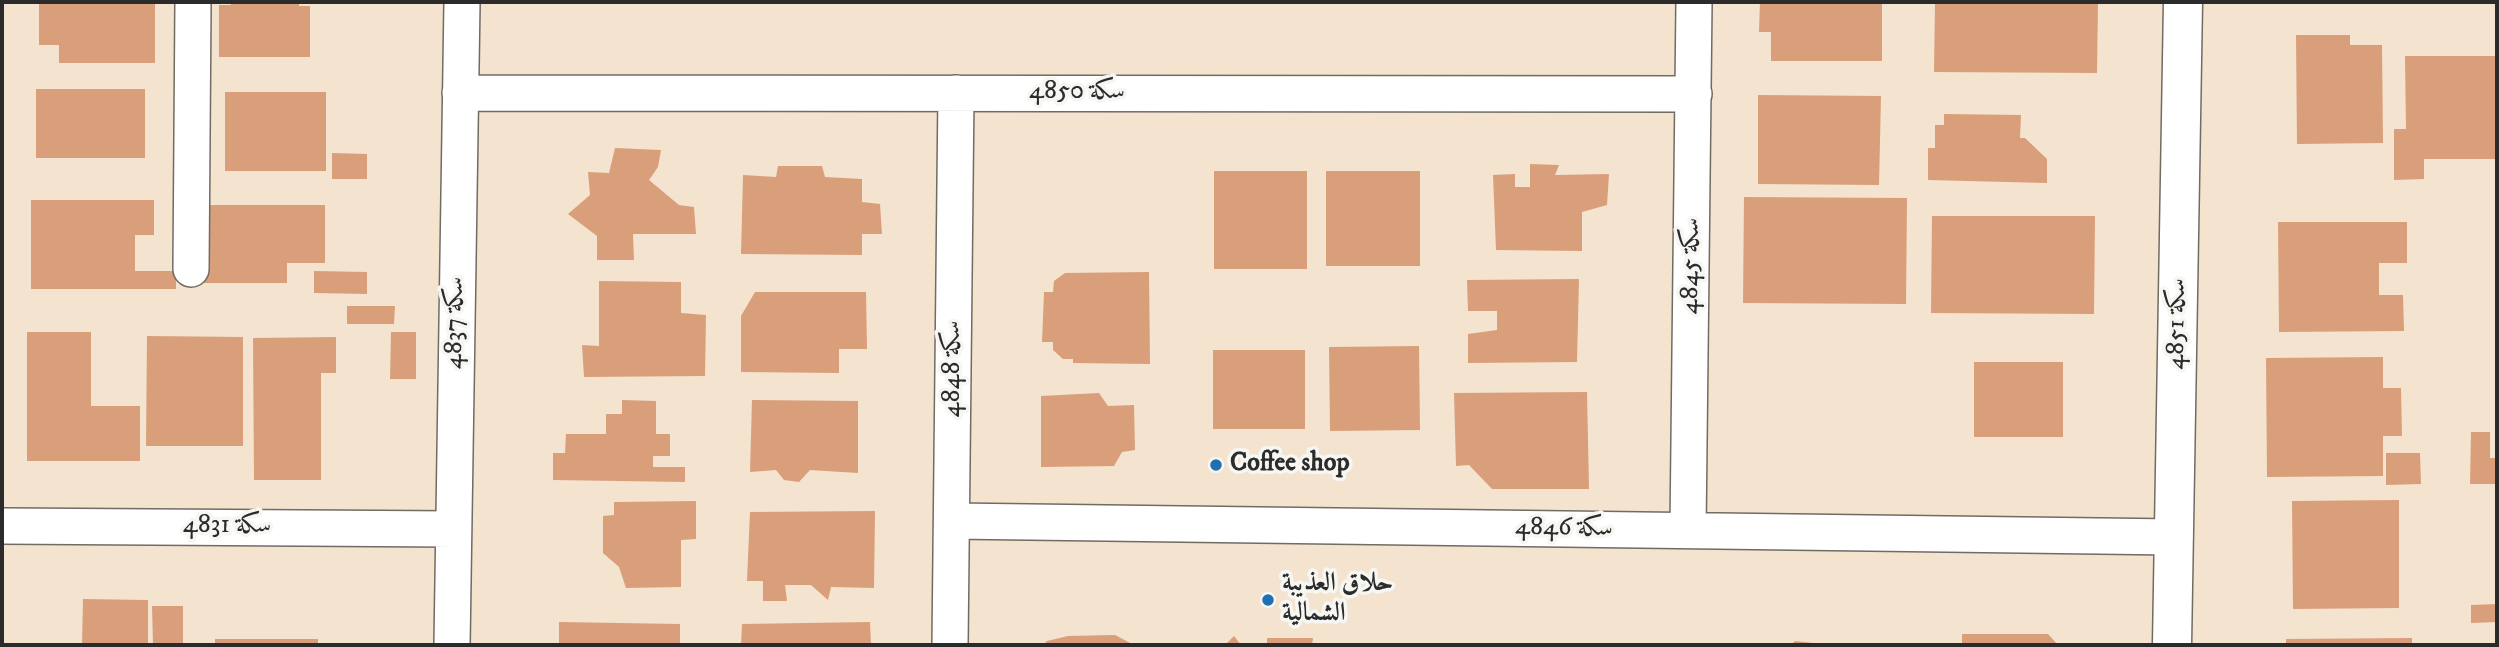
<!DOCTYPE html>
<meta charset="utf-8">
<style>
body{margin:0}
#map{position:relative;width:2499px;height:647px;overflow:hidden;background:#f4e3cf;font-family:"IM FELL DW Pica",serif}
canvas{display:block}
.frame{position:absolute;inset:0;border:4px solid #2b2b2b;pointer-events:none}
</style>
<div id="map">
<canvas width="2499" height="647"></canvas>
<div class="frame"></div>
</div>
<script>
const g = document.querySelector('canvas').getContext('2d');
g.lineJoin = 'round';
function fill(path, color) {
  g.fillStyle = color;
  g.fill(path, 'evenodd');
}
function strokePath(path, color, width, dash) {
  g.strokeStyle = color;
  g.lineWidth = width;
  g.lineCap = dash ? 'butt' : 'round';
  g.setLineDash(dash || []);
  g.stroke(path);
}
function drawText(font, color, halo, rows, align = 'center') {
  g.font = font + ' "IM FELL DW Pica",Amiri,serif';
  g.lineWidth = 7;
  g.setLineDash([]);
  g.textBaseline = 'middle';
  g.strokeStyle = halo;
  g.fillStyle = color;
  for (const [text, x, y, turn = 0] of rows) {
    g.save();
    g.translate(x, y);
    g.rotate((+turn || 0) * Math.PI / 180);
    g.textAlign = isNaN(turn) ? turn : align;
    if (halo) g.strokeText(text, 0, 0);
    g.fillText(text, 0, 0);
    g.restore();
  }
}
fill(new Path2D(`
 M39,2H155V63H59V45H39Z
 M231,2H299V6H310V57H219V5H231Z
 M1760,2H1882V61H1771V32H1759Z
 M1935,2H2098L2097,73L1934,72Z
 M2296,35H2350V45H2382L2383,143L2297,144Z
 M2405,56H2497V159H2424V179L2394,180V129H2406Z
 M36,89H145V158H36Z
 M225,92H326V171H225Z
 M1758,95L1881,96L1879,185L1758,184Z
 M1944,114L2021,115L2020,138H2025L2047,159V183L1928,180V148H1935V125H1944Z
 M615,148L661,150L658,167L649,180L679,205L694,207L696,234H633L634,260H597V236L568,214L590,195L588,172L609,173Z
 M332,153L367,154V179H332Z
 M1530,164L1559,165L1555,175L1609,174L1607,205L1582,212V251L1496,250L1493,175L1515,174V187H1530Z
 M778,166H822L825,177L862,179V202L880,204L882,234H862V255L741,254L743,175L776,177Z
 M1214,171H1307V269H1214Z
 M1326,171H1420V266H1326Z
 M1744,197L1907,198L1906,304L1743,303Z
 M31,200H154V235H135V271H176V289H31Z
 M199,205H325V263H287V283H199Z
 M1932,216H2095L2094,314L1931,313Z
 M2278,222H2407V263H2379V295H2403L2404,331L2279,332Z
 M314,271L367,272V294L314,293Z
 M1149,272L1150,364L1073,363V359H1063L1053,350V342H1042L1044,292H1053L1054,281L1065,273Z
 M1579,279L1577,362L1468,363V334L1497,330V311H1468L1467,280Z
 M599,281L681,282V313L706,315L705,376L584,377L582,345L599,346Z
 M755,292H866L867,349H839V373L741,372V316Z
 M347,306H395L394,324H347Z
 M27,332H91V406H140V461H27Z
 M391,332H416V379H390Z
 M147,336L243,337V446H146Z
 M336,337V373H321V480H254L253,338Z
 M1419,346L1420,430L1330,431L1329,347Z
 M1213,350H1305V429H1213Z
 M2383,357V388H2401L2402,436H2383V476L2267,477L2266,358Z
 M1974,362H2063V437H1974Z
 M1587,392L1589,489H1492L1469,465L1456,466L1454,393Z
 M1099,393L1108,406L1134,405L1135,450L1122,452L1114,466L1041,467V396Z
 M622,400L656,401V434H670V456H653V467H685V482L553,480V453H565L566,434H606V414H622Z
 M752,400L858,401V473L810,470L799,482L784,480L776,470L750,472Z
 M2471,432H2490V458H2497V484H2470Z
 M2386,453H2420L2421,484L2386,485Z
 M2399,500V608L2293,609L2292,501Z
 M696,501V539L681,540V587L626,588L619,567L603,553V516L614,515V502Z
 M875,511L874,588L831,587L828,600L811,585H785L787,601H763V581H747L750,512Z
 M83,599L148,600V645H82Z
 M2497,604V622L2471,623V605Z
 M152,606H183V645H153Z
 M559,622L680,624V645H559Z
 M870,622L871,645H741L742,624Z
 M1962,634H2048L2058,645H1962Z
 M1115,635L1134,645H1043L1047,641L1068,636Z
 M1234,636L1241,645H1225Z
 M1267,638H1313L1312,645H1267Z
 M2412,638V645H2286V639Z
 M215,639H318V645H215Z
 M1795,641L1813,643L1815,645H1791Z`), '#d99f7b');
const minor = new Path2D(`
 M460,93L1694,94
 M191,269L193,2
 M953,521L2175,537
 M2,526L453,529
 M1688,530L1694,2
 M452,645L462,2
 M950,645L956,93`);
const tertiary = new Path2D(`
 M2172,645L2183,2`);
strokePath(minor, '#716b64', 38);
strokePath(tertiary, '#716b64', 41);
strokePath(minor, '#fff', 35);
strokePath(tertiary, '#fff', 38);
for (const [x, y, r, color] of [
 [1216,465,7,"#1f6fb2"],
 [1268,600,7,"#1f6fb2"]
]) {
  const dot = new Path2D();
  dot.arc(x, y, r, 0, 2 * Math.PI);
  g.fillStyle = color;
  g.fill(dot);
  strokePath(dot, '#f6f6f2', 2.5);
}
drawText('26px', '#2b2b2b', '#f6f6f2', [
 ["سكة 4850",1077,93],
 ["سكة 4845",1692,266,-89],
 ["سكة 4837",456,323,-89],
 ["سكة 4851",2178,324,-89],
 ["سكة 4848",954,369,-90],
 ["سكة 4831",227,527],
 ["سكة 4846",1564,529,1]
]);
drawText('bold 26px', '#2b2b2b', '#f6f6f2', [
 ["Coffee shop",1230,465],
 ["حلاق العذيبة",1282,585],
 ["الشمالية",1282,615]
], 'left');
</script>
